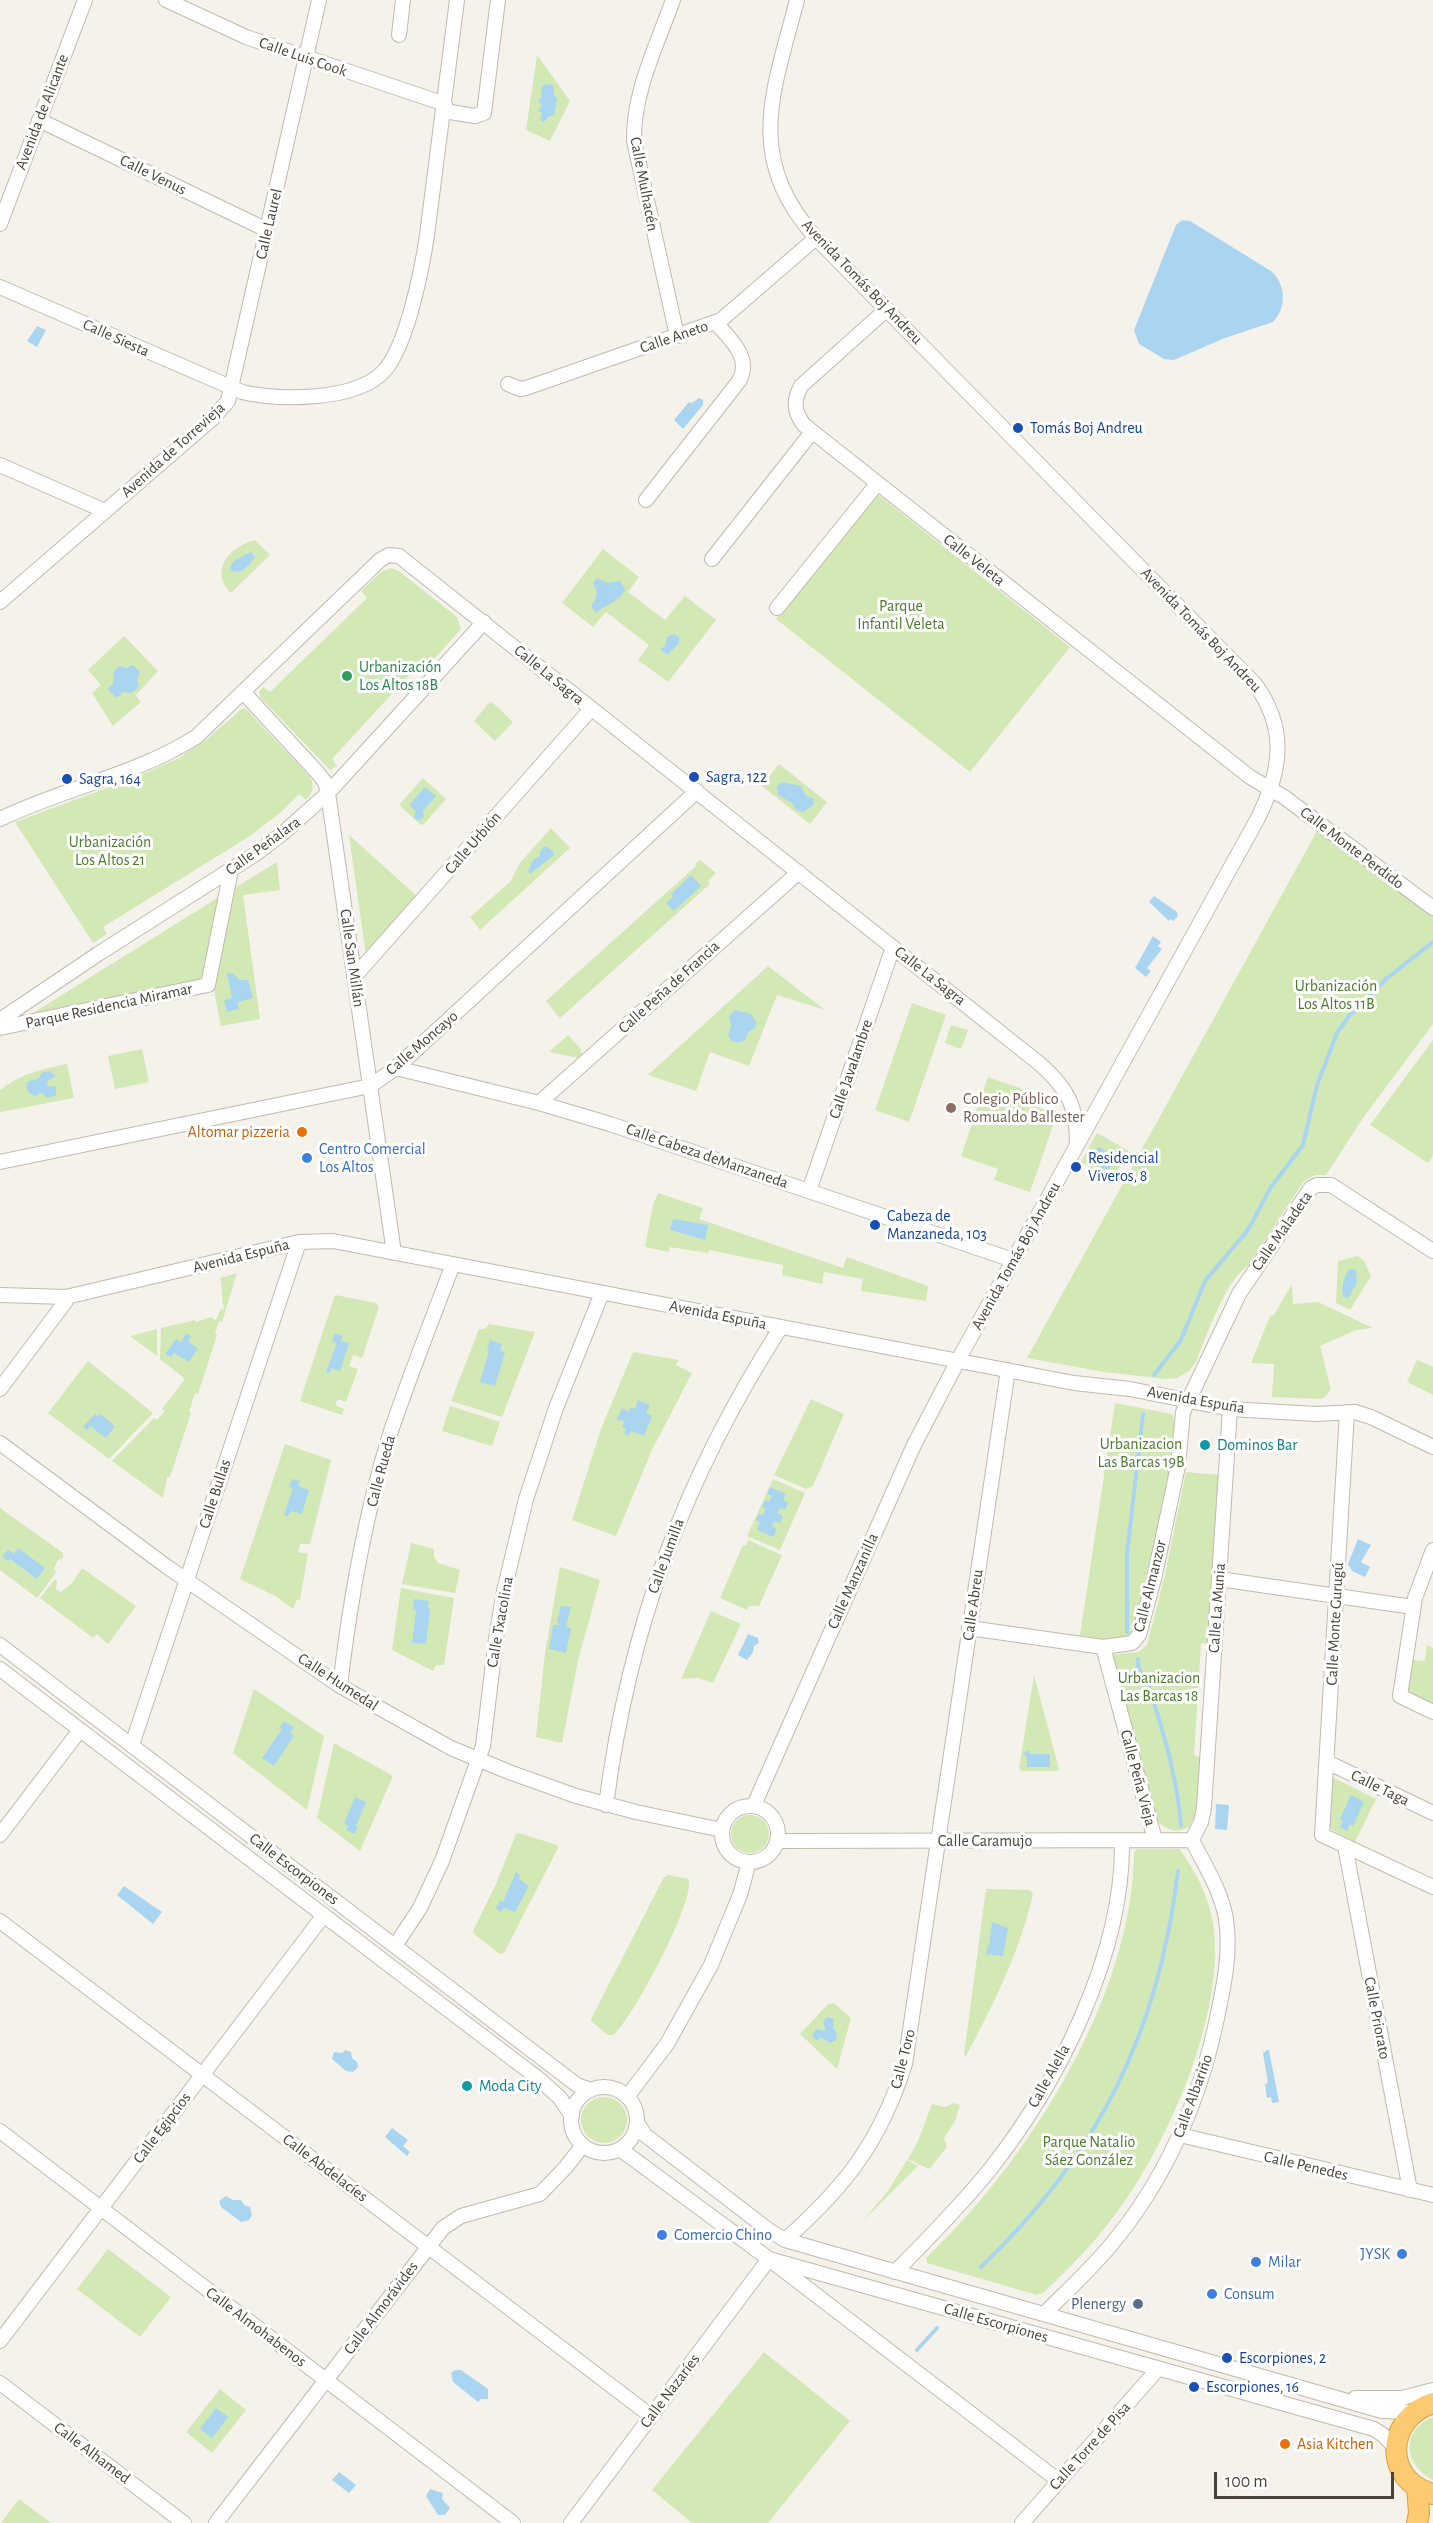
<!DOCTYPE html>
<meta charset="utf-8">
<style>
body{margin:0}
#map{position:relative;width:1433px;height:2523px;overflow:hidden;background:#f5f2eb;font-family:"Alegreya Sans",sans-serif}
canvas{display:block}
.scale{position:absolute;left:1214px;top:2472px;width:180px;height:27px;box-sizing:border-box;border:3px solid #4a4339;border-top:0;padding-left:8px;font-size:18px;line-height:21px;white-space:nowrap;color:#4a4339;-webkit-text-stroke:4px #fff;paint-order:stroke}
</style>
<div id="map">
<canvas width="1433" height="2523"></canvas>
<div class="scale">100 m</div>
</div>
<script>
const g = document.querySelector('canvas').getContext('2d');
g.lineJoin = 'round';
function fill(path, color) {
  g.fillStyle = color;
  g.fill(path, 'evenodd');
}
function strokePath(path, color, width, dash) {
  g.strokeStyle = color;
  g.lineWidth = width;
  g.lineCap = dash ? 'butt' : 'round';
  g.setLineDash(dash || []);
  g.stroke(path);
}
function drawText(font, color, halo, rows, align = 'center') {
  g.font = font + ' "Alegreya Sans",sans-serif';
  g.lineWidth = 6;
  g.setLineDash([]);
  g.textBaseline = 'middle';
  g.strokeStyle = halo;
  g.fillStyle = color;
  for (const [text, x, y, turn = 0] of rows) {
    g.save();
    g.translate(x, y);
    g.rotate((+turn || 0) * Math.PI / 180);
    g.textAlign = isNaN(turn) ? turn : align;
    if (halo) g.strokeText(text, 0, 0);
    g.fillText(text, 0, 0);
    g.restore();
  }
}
fill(new Path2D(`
 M537,55L570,101L550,141L526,130Z
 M876,493L1070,647L970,772L776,619Z
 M255,540L270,555L231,593C208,570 231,546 255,540Z
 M603,549L639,577L628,592L665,620L685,596L716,620L668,682L638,660L649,645L606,612L593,627L562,603Z
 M391,568L399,571L457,617L461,629L428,666L422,661L332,759L337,766L330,770L260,697L259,692L263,687L270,692L367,598L361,591L382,571Z
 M124,636L158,671L136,695L141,702L113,726L92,693L101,685L88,670Z
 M492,702L513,722L495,741L474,721L489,703Z
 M243,708L246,709L310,777C315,785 313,793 306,800L299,794L281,812L250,836L103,927L107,934L93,943L15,822L134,778L179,758L207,739Z
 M779,764L827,802L810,824L762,786Z
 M423,778L446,799L424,824L421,825L401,807L400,804Z
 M551,828L570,848L480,930L470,917L510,882L520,863Z
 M1317,831L1433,916V1024L1363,1118L1326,1175H1315L1304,1181L1248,1266C1227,1277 1205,1339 1196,1362L1189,1371L1177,1378L1166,1379L1104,1372L1027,1358Z
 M349,835L418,897L366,956Z
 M700,860L716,873L708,881L710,884L560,1018L546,1001L696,866L695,864Z
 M277,862L280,890L243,895L260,1019L221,1026L214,991L236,887Z
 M219,897L201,980L33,1013Z
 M768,966L825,1010L777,995L749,1066L710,1052L696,1091L648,1075Z
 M912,1003L946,1015L909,1122L875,1110Z
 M951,1025L968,1030L961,1049L945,1043Z
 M568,1035L581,1049L580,1051L583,1054L578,1058L549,1052Z
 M1433,1040V1156L1428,1163L1370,1125Z
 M142,1049L149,1082L115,1089L108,1056Z
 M67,1064L74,1098L0,1112V1090C21,1074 41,1069 67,1064Z
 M988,1077L1025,1090L1022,1102L1057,1114L1030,1192L994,1180L998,1169L961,1156Z
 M1097,1133L1129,1151L1112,1180L1081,1162Z
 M658,1193L703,1208L699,1219L843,1268L847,1257L928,1286L926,1301L861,1291L863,1279L824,1272L822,1284L782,1275L783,1265L709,1250L708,1253L670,1247L669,1252L645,1247L653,1205Z
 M1358,1256L1364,1261L1371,1276L1350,1310L1336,1303L1338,1261Z
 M237,1273L222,1322L219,1321L215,1333L217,1335L198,1394L195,1393L189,1412L191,1413L170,1477H167L163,1498L112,1461L154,1418L157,1420L165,1411L162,1409L185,1379L160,1359L161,1328L195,1320L196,1322L210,1317L216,1320L220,1310L224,1309C221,1297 223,1288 220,1278Z
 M1292,1284L1293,1304L1318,1302L1373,1328L1356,1330L1320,1346L1331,1390L1325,1397L1321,1399L1272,1397L1274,1364L1251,1363L1270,1316L1274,1315Z
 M335,1295L376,1303L379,1307L362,1358L353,1355L349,1366L358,1369L346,1402L338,1399L335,1405L344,1409L342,1415L300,1401Z
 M489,1324L535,1332L502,1417L451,1401L479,1329H485Z
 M157,1329V1356L130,1336H131Z
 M633,1352L679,1360L676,1365L692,1373L652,1450L616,1536L572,1520L601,1429Z
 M1417,1360L1433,1367V1395L1407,1382Z
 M88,1361L153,1413L109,1459L48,1413Z
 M811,1399L844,1414L813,1486L806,1489L774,1475Z
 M1115,1403L1172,1414L1176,1426L1175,1453L1135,1636L1107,1641L1080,1635Z
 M450,1406L500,1422L492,1446L442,1431Z
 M285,1444L331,1460L310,1544H300L298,1552L308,1554L300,1600H297L293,1609L277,1597L240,1579Z
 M1186,1472L1219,1475L1208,1643L1201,1644L1194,1755L1201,1758L1197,1813L1189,1827C1177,1834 1167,1830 1157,1821L1109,1655L1139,1652L1147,1645L1164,1579Z
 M773,1479L805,1493L780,1550L747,1536Z
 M0,1508L63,1553V1558L58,1560L54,1568L56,1573L37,1598L0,1570Z
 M748,1540L782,1555L759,1606H749L747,1610L720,1598L743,1545L746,1546Z
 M411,1543L434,1549V1557L438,1563L460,1570L455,1593L402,1584Z
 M560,1567L600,1580L578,1661L562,1743L536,1737L545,1653Z
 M82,1568L136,1606L108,1644L97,1634L93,1638L40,1598L55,1579L57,1581L56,1589L61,1592L72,1583Z
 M401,1588L454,1598L444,1665H436L433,1671L392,1650Z
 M711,1611L741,1624L713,1683L697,1678L681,1679Z
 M1427,1645L1433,1648V1706L1407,1694L1411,1660L1425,1661Z
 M1034,1675L1059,1769L1056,1771H1022L1019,1769Z
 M254,1689L324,1736L307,1810L233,1753Z
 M334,1743L393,1776L360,1851L317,1818Z
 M1332,1777L1376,1799L1355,1842L1329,1828Z
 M731 1834a19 19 0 1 1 38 0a19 19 0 1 1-38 0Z
 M519,1833L557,1845L558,1848L504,1953L500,1954L474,1934L473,1931L496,1884L516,1834Z
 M1137,1849H1179C1196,1871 1208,1895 1213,1923C1227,2010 1168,2144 1117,2212C1095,2242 1070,2268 1043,2293L1037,2295L927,2263L926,2258C1028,2162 1133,1996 1134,1852Z
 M669,1875L688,1879C698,1896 633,2017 616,2032C613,2036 613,2035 608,2035L592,2022L591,2019L664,1877Z
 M986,1889L1030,1890L1033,1894C1020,1951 994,2004 966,2056L964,2055Z
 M834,2003L851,2018L837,2069L800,2034L827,2005Z
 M581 2120a23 23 0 1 1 46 0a23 23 0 1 1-46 0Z
 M954,2103L960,2105L955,2121L944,2138L947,2147L929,2169L908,2159L918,2141L932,2104L945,2107Z
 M907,2160L918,2166L862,2222L888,2191Z
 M108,2249L171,2297L140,2337L77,2289Z
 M764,2352L850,2421L768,2523H692L652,2490Z
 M220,2389L246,2410L212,2453L186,2432Z
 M1433,2417V2480C1404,2466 1400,2430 1433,2417Z
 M19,2499L51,2523H1Z`), '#d2e8b5');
fill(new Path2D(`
 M545,84L553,85L554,95L557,99L554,116H549L544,122L540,120L542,113L538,111L542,105L538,101L542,96L541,88Z
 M1182,220L1190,221L1271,271C1286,284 1287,308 1273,322L1225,338L1174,360L1164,359L1139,344L1134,330L1176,225Z
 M37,326L46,330L37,347L27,341Z
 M699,398L703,400V405L683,429L674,420L689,402L692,403Z
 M251,552L255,557C249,565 242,575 231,571L230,567L235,560Z
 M597,578L606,583L620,581L625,590C621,600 605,605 596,613L591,606C597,599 599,591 593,584Z
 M674,634L679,637V643L667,655L660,649L665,646L667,637Z
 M133,665L140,672L137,679L139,687L131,693L122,692L120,696L115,697L108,689L113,683L114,671L120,666L126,668Z
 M782,782L801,786L805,795L814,799L813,805L803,812L796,810L792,803L778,795L777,786Z
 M425,787L436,796L423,811L424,818L417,820L414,817L416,811L409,805Z
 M545,846L553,851L554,855L530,874L528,871L533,860L540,856V851Z
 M691,875L701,886L674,911L666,903L673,897L671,894Z
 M1154,896L1177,912L1178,916L1173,921L1171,919L1169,921L1149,902Z
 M1153,936L1161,942L1158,946L1162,949L1147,968L1151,971L1146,977L1135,968Z
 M227,973L234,974L239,980H248L253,998L238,1002L239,1009L227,1012L224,1000L232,998Z
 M735,1010L751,1014L756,1022L755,1028L748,1032L745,1040L738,1043L732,1041L728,1035L731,1026L729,1016Z
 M49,1071L55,1075L54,1078L48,1080L47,1085L50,1087L56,1086V1095L48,1098L41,1093L35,1096L29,1093L26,1087L28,1081L38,1079L42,1073Z
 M1100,1147L1111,1156L1115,1151L1121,1154L1120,1159L1113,1160V1165L1108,1169L1101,1168L1093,1157V1150Z
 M673,1219L708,1225L705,1240L670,1230Z
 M1350,1269L1356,1270L1357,1283L1348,1298L1343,1296C1341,1288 1344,1275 1350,1269Z
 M186,1333L191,1336L188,1342L198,1348L189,1362L174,1353L171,1357L165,1354L176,1339L181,1342Z
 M335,1333L343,1336L341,1341L349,1343L340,1371L332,1368L330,1373L326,1372L337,1343L332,1341Z
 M490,1340L502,1344L500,1351L505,1352L495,1386L480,1382L489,1352L487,1351Z
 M638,1400L650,1405L646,1413L652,1416L644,1436L631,1431L628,1436L624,1434L626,1429L622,1427L625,1421L617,1420L622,1408L628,1412L631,1407L635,1409Z
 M95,1414L98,1416L100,1414L115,1426L106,1438L90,1426L87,1430L83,1427Z
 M292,1479L300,1481L298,1486L309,1490L302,1514L291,1511L288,1516L284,1515L293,1488L289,1487Z
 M770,1487L786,1494L783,1500L788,1502L785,1510L780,1508L777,1513L783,1516L780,1523L774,1521L772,1527L777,1529L773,1537L757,1530L760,1522L756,1520L759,1514L763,1515L766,1509L762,1507L765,1500L769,1502L772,1496L767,1494Z
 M1358,1539L1371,1545L1361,1562L1370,1567L1365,1577L1352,1571L1348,1564Z
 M18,1548L45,1568L37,1579L10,1559L8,1561L2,1556L8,1550L14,1554Z
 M414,1599L429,1601L428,1608L430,1609L426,1644L412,1643L416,1611L413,1610Z
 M561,1606L571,1607L566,1627L571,1628L566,1653L549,1649L553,1625H559L557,1621Z
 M748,1634L758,1638L759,1643L754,1646L753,1652L747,1660L738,1655Z
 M284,1721L294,1728L290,1733L294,1736L274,1766L262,1758L282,1729L280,1727Z
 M1027,1750L1031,1754H1050V1767H1027V1758L1024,1754Z
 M1351,1795L1364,1802L1353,1826L1350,1824L1347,1831L1340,1827L1343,1821L1340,1819Z
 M355,1797L366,1802L356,1826L358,1827L355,1834L346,1830L348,1826L344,1824Z
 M1216,1804L1229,1805L1227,1830L1215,1829Z
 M516,1872L520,1875L519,1879L529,1886L515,1912L504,1908L500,1912L496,1908L500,1901L503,1902Z
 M124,1886L162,1912L153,1924L117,1895Z
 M992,1922L1008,1928L1003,1956L986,1954L987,1948L989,1946Z
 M827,2017L834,2019L833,2028L837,2033L836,2040L830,2043L822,2038L816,2040L812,2036L816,2029L826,2031L823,2022Z
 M345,2050L351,2052L352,2058L357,2062L358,2067L353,2072L346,2071L332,2059L334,2052L342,2053Z
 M1267,2050H1269L1279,2102L1272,2103L1271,2097L1267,2098L1265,2084L1268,2083L1263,2053Z
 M392,2128L408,2140L403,2146L410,2152L407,2156L385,2137Z
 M226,2196L233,2200H241L244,2205L250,2207L252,2215L249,2220L241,2222L221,2207L219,2201Z
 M455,2370H461L488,2389V2399H481L478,2402L453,2382L451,2373Z
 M216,2408L228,2417L212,2438L200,2429Z
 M339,2472L356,2485L349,2493L332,2480Z
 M430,2489L443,2493L442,2499L450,2508L445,2515H438L426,2496Z`), '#aad5f0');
strokePath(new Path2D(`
 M1154,1375L1181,1340L1205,1281L1248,1230L1271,1187L1303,1145L1317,1085L1337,1033L1349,1016L1386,979L1433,942
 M1127,1632V1554L1143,1414
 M1138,1659C1136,1671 1146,1678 1149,1688C1164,1733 1177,1778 1181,1825
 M981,2267C1098,2155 1159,2032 1178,1871
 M917,2350L937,2328`), '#aad5f0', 4);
const minor = new Path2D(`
 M166,0L246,37L445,104
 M673,0C657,45 633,92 634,141L677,336
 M399,35L403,0
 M444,111L475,116L484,113L498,0
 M39,120L267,230
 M0,224L85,0
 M0,287L242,392C279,401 357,401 384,371C407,346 422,269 427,235L457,0
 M887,309L801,386C793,401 794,412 804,425L1250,777L1284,797L1433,908
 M508,384L520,389L526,388L721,320L816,238
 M0,465L105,511
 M646,500L739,381C752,358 731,340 716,323
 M712,559L812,432
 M0,602L212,419L228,401L319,0
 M777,608L877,484
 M244,693L317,772L325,782L328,793L394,1253
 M0,819C64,788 136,775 196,737L380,560L389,555L399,556L1040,1064C1068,1089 1077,1106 1077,1144
 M354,977L591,709
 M0,1020L98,954L257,853L282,834L328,793L484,622
 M0,1028L208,985L231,870
 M396,1068L539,1103L610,1124L1013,1260
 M539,1103L799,872
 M0,1162L370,1086L396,1068L697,791
 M809,1191L893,947
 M0,1295L66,1297L299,1242L333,1241L1074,1383L1130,1389L1230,1409L1316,1414L1355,1412L1371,1417L1433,1447
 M0,1389L66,1301V1297
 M1347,1412L1322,1835L1433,1887
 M0,1443L166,1566L340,1686L451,1748L509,1772L576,1796L636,1812L722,1830
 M1433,1550L1415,1598L1400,1696L1433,1712
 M1219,1579L1413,1607
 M969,1628L1103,1647L1132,1643L1139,1635L1154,1579L1178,1466L1183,1412L1239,1294L1311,1188L1317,1185H1331L1433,1251
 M0,1645L577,2085L591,2090
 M1103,1647L1155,1840
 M0,1669L539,2079L560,2098L572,2116
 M340,1686C350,1600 365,1514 391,1431C410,1375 432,1320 453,1264
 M132,1745L299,1242
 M1327,1762L1433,1813
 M606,1805C629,1627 684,1478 781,1327
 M754,1805L914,1445L962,1353L1258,818C1281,771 1288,729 1255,684L816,238C744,157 773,93 797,0
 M722 1834a28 28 0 1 1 56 0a28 28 0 1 1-56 0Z
 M0,1835L80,1730
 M1192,1840L1201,1822L1204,1808L1230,1409
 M778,1841L1192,1840
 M1345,1846L1410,2190
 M0,1921L651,2416
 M395,1946L420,1908L442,1861L483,1746L496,1638L504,1591L526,1499L556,1408L602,1293
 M571 2120a33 33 0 1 1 66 0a33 33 0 1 1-66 0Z
 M627,2097L667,2044L711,1965L740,1895L749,1862
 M637,2123L645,2135L770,2231L785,2240L1382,2411L1414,2412
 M0,2131L513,2523
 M1180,2135L1433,2195
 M620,2149L769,2259L1059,2481
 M785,2240C846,2186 880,2142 905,2064L1008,1370
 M769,2259L1374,2429L1383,2435L1396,2448
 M895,2272C928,2239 959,2207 988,2172C1058,2084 1124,1954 1122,1840
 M1044,2314C1066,2292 1090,2270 1110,2246C1165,2181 1200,2101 1217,2018C1224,1985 1231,1952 1226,1919C1221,1890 1205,1866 1192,1840
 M0,2341L324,1915
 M0,2383L184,2523
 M1355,2398H1402L1433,2390
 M216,2523L443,2228L461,2216L540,2194L566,2167L583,2145
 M571,2523L769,2259
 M1022,2523L1158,2369`);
const highway = new Path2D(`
 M1433,2403C1385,2418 1383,2481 1433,2494
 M1417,2523L1419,2513L1417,2487`);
strokePath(minor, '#c1baae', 16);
strokePath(highway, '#db9e40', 22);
strokePath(minor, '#fff', 14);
strokePath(highway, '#fbca71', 20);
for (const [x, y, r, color] of [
 [1018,428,6,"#1a4fb4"],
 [347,676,6,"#2e9e5b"],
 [694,777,6,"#1a4fb4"],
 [67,779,6,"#1a4fb4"],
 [951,1108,6,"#8d6e63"],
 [302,1132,6,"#e8710a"],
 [307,1158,6,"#3f7fe0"],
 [1076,1167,6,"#1a4fb4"],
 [875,1225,6,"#1a4fb4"],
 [1205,1445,6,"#0f9aa8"],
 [467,2086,6,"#0f9aa8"],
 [662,2235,6,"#3f7fe0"],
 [1402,2254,6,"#3f7fe0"],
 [1256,2262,6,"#3f7fe0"],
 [1212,2294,6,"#3f7fe0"],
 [1138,2304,6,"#5c6f8a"],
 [1227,2358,6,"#1a4fb4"],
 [1194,2387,6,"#1a4fb4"],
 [1285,2444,6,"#e8710a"]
]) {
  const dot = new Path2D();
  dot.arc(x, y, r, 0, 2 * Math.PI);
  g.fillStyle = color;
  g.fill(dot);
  strokePath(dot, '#fff', 2);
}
drawText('16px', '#4a4339', '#fff', [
 ["Calle Luis Cook",303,57,19],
 ["Avenida de Alicante",42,112,-69],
 ["Calle Venus",153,175,26],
 ["Calle Mulhacén",644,184,79],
 ["Calle Laurel",269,224,-77],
 ["Avenida Tomás Boj Andreu",862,282,46],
 ["Calle Aneto",674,337,-19],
 ["Calle Siesta",116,338,24],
 ["Avenida de Torrevieja",173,450,-42],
 ["Calle Veleta",974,560,38],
 ["Avenida Tomás Boj Andreu",1201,630,46],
 ["Calle La Sagra",549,675,39],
 ["Calle Urbión",473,843,-49],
 ["Calle Peñalara",263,846,-36],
 ["Calle Monte Perdido",1352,848,37],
 ["Calle San Millán",352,958,82],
 ["Calle La Sagra",930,976,38],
 ["Calle Peña de Francia",669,987,-42],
 ["Parque Residencia Miramar",109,1006,-12],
 ["Calle Moncayo",422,1043,-41],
 ["Calle Javalambre",851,1069,-71],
 ["Calle Cabeza deManzaneda",707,1156,19],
 ["Calle Maladeta",1282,1231,-55],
 ["Avenida Espuña",241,1256,-14],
 ["Avenida Tomás Boj Andreu",1016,1256,-61],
 ["Avenida Espuña",718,1315,11],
 ["Avenida Espuña",1196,1400,10],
 ["Calle Rueda",381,1471,-75],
 ["Calle Bullas",215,1494,-72],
 ["Calle Jumilla",666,1556,-70],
 ["Calle Manzanilla",853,1581,-66],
 ["Calle Almanzor",1150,1586,-76],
 ["Calle Abreu",973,1605,-82],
 ["Calle La Munia",1217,1608,-86],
 ["Calle Txacolina",500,1622,-80],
 ["Calle Monte Gurugú",1335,1624,-87],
 ["Calle Humedal",338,1682,33],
 ["Calle Peña Vieja",1138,1778,75],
 ["Calle Taga",1380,1788,26],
 ["Calle Caramujo",985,1841],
 ["Calle Escorpiones",294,1869,37],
 ["Calle Priorato",1377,2018,79],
 ["Calle Toro",903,2059,-76],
 ["Calle Alella",1049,2076,-61],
 ["Calle Albariño",1193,2096,-70],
 ["Calle Egipcios",162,2128,-53],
 ["Calle Penedes",1306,2166,13],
 ["Calle Abdelacíes",325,2168,37],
 ["Calle Almorávides",381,2308,-53],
 ["Calle Escorpiones",996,2323,16],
 ["Calle Almohabenos",256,2327,37],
 ["Calle Nazaríes",670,2391,-53],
 ["Calle Torre de Pisa",1090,2446,-48],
 ["Calle Alhamed",92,2453,37]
]);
drawText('16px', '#164399', '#fff', [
 ["Tomás Boj Andreu",1030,428],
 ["Sagra, 122",706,777],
 ["Sagra, 164",79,779],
 ["Residencial",1088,1158],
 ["Viveros, 8",1088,1176],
 ["Cabeza de",887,1216],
 ["Manzaneda, 103",887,1234],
 ["Escorpiones, 2",1239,2358],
 ["Escorpiones, 16",1206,2387]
], 'left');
drawText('16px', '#4c7b2c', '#fff', [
 ["Parque",901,606],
 ["Infantil Veleta",901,624],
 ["Urbanización",110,842],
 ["Los Altos 21",110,860],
 ["Urbanización",1336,986],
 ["Los Altos 11B",1336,1004],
 ["Urbanizacion",1141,1444],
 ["Las Barcas 19B",1141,1462],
 ["Urbanizacion",1159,1678],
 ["Las Barcas 18",1159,1696],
 ["Parque Natalio",1089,2142],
 ["Sáez González",1089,2160]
]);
drawText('16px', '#27864d', '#fff', [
 ["Urbanización",359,667],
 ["Los Altos 18B",359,685]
], 'left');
drawText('16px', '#785e54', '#fff', [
 ["Colegio Público",963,1099],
 ["Romualdo Ballester",963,1117]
], 'left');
drawText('16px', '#c56008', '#fff', [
 ["Altomar pizzeria",290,1132],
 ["Asia Kitchen",1297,2444,"left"]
], 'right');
drawText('16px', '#366cbe', '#fff', [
 ["Centro Comercial",319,1149],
 ["Los Altos",319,1167],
 ["Comercio Chino",674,2235],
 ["JYSK",1390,2254,"right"],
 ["Milar",1268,2262],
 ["Consum",1224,2294]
], 'left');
drawText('16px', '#0d838f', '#fff', [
 ["Dominos Bar",1217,1445],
 ["Moda City",479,2086]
], 'left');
drawText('16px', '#4e5e75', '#fff', [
 ["Plenergy",1126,2304]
], 'right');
</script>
